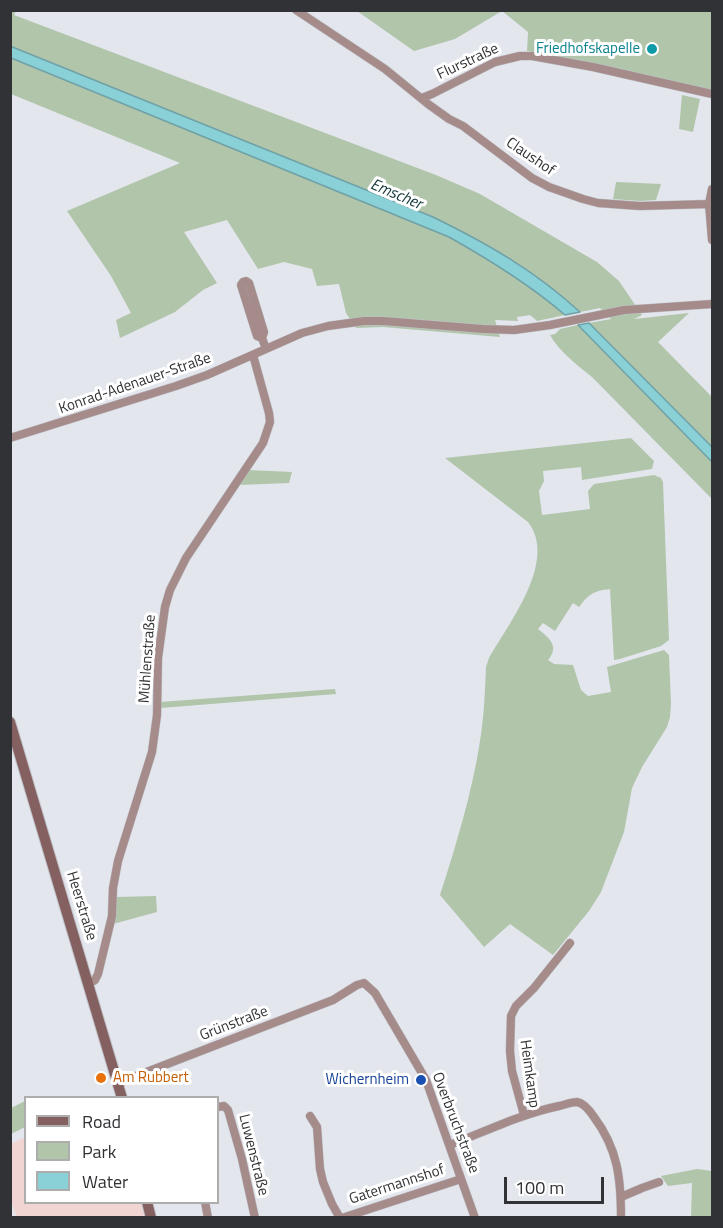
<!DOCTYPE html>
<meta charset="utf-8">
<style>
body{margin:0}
#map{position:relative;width:723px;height:1228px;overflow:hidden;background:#e3e6ed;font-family:"Titillium Web",sans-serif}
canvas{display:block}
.frame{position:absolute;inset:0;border:12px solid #313235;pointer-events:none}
.legend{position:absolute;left:24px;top:1096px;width:195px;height:108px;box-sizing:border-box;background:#fff;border:2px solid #adadae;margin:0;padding:8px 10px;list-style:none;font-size:18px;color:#313235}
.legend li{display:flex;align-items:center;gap:12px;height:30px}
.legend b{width:30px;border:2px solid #adadae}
.scale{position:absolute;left:504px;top:1177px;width:100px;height:27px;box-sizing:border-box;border:3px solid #313235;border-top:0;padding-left:8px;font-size:18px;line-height:21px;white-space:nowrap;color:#313235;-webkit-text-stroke:4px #fff;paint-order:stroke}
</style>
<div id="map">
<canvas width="723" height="1228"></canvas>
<div class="frame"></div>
<ul class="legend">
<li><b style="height:8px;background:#856060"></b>Road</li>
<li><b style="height:16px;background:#b1c5ab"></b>Park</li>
<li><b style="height:16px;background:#89d0d7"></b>Water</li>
</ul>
<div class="scale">100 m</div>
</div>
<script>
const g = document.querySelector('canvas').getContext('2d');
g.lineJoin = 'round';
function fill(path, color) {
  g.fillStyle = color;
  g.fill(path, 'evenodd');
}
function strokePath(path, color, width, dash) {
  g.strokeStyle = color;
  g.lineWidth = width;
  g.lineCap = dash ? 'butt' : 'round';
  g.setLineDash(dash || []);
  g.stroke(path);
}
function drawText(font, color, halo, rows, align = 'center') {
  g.font = font + ' "Titillium Web",sans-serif';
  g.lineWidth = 6;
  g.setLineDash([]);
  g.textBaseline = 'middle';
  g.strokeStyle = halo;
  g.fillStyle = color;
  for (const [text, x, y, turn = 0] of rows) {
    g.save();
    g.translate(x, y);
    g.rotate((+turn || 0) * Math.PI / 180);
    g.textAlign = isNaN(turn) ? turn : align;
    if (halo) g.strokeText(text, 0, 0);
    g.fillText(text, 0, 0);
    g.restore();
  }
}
fill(new Path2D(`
 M25,1137L26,1202L141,1203L144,1217H17L11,1202V1144Z`), '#f0d5d3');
fill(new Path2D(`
 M10,11H16L14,15L436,175L480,194L597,262L619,281L642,315L634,319L689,313L658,342L712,397V447L589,323L611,319L600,308L580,312C534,270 488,244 433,217L11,46Z
 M357,11H712V91L527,51L528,32L502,11L455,39L414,51Z
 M10,58L449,237C490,260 529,284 565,315L537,321L530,315L517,317L518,321L495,320L500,337L383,327L356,328L346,313L339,284L317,286L312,269L284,262L258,269L227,220L184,232L217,283L203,290L175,312L120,338L116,320L131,313L111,276L67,211L180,163L11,94Z
 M682,95L700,99L693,132L679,129Z
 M616,182L661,184L656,200L640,201L613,199Z
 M578,325L712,462V499L592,377C577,365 559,351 550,335L555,334L560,329Z
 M631,438L654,461L652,469L582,480L581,467L543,471L544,481L539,491L542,515L590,509L588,491L594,484L654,475L661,478L663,482L669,640L661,646L620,659L614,660L610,589C593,591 589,594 579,607L573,603L555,631L543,623L538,629C549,638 560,646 548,660L554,664L573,665L581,690L588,696L611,692L607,667L664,650L669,655L671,704L670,717L667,727L642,767L632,788L624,832L601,892L589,911L553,955L510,924L484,947L440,895C456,845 472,793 480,741C484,717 485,692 486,667L489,658C509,623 558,561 528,522L445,458Z
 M248,470L292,472L289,483L238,485Z
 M335,689L336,694L161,708L160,702Z
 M156,896L157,912L113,924L116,897Z
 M25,1101V1127L11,1134V1108Z
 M697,1169L712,1171V1217H691L692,1183L668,1186L661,1176Z`), '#b1c5ab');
const water = new Path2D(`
 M10,46L433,217C488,244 534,270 580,312L565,315C529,284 490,260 449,237L11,58Z
 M589,323L712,447V462L578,325Z`);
fill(water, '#89d0d7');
strokePath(water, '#6fa1a6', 1.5);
const street = new Path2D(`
 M296,10L385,69L428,104L449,119L463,126L532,178L549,187L583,199L598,203L640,206L709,204
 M422,98L432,94L495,62L520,56H532L593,67L712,94
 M712,189L709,204L712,240
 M262,338L257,336L241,285L243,282L246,281L249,283L264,332L262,338L266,349
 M10,438L176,386L207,375L302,333L328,326L364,321H383L483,329L514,330L550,325L624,310L712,304
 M88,984L95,980L98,974L112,916L113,888L118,861L152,752L157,715L158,658L165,607L170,590L186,558L263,443L270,422L269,413L253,355
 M118,1083L333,1000L357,985L364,983L375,993L426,1080L475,1218
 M218,1107L224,1106L228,1110L242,1159L255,1218
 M524,1115L512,1071L510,1051L511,1016L516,1006L534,988L570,943
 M310,1116L317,1127L320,1169L323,1182L332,1204L340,1218
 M450,1145C486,1131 521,1114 559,1106C564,1105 571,1102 577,1102C584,1103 590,1111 594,1117C618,1149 621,1179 621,1218
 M621,1197L642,1188L659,1182
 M205,1202L208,1218
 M342,1218L461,1179`);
const secondary = new Path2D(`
 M10,722L122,1098
 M147,1202L151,1218`);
strokePath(street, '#bfc2c8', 9);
strokePath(secondary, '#bfc2c8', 12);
strokePath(street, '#a68b8b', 8);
strokePath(secondary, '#856060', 10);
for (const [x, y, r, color] of [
 [652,49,6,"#0f9aa8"],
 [101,1078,6,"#e8710a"],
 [421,1080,6,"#1a4fb4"]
]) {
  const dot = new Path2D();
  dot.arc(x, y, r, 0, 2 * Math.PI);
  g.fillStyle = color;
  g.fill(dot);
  strokePath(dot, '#fff', 2);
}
drawText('15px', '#0d838f', '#fff', [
 ["Friedhofskapelle",640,49]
], 'right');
drawText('15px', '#313235', '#fff', [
 ["Flurstraße",468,62,-25],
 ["Claushof",530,157,34],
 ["Konrad-Adenauer-Straße",135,384,-19],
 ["Mühlenstraße",148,659,-86],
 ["Heerstraße",81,906,73],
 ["Grünstraße",234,1024,-21],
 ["Heimkamp",529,1074,82],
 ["Overbruchstraße",455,1123,69],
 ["Luwenstraße",253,1155,76],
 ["Gatermannshof",397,1185,-18]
]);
drawText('15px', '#c56008', '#fff', [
 ["Am Rubbert",113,1078]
], 'left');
drawText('15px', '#164399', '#fff', [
 ["Wichernheim",409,1080]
], 'right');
drawText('italic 16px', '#133639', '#fff', [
 ["Emscher",396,195,23]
]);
</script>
